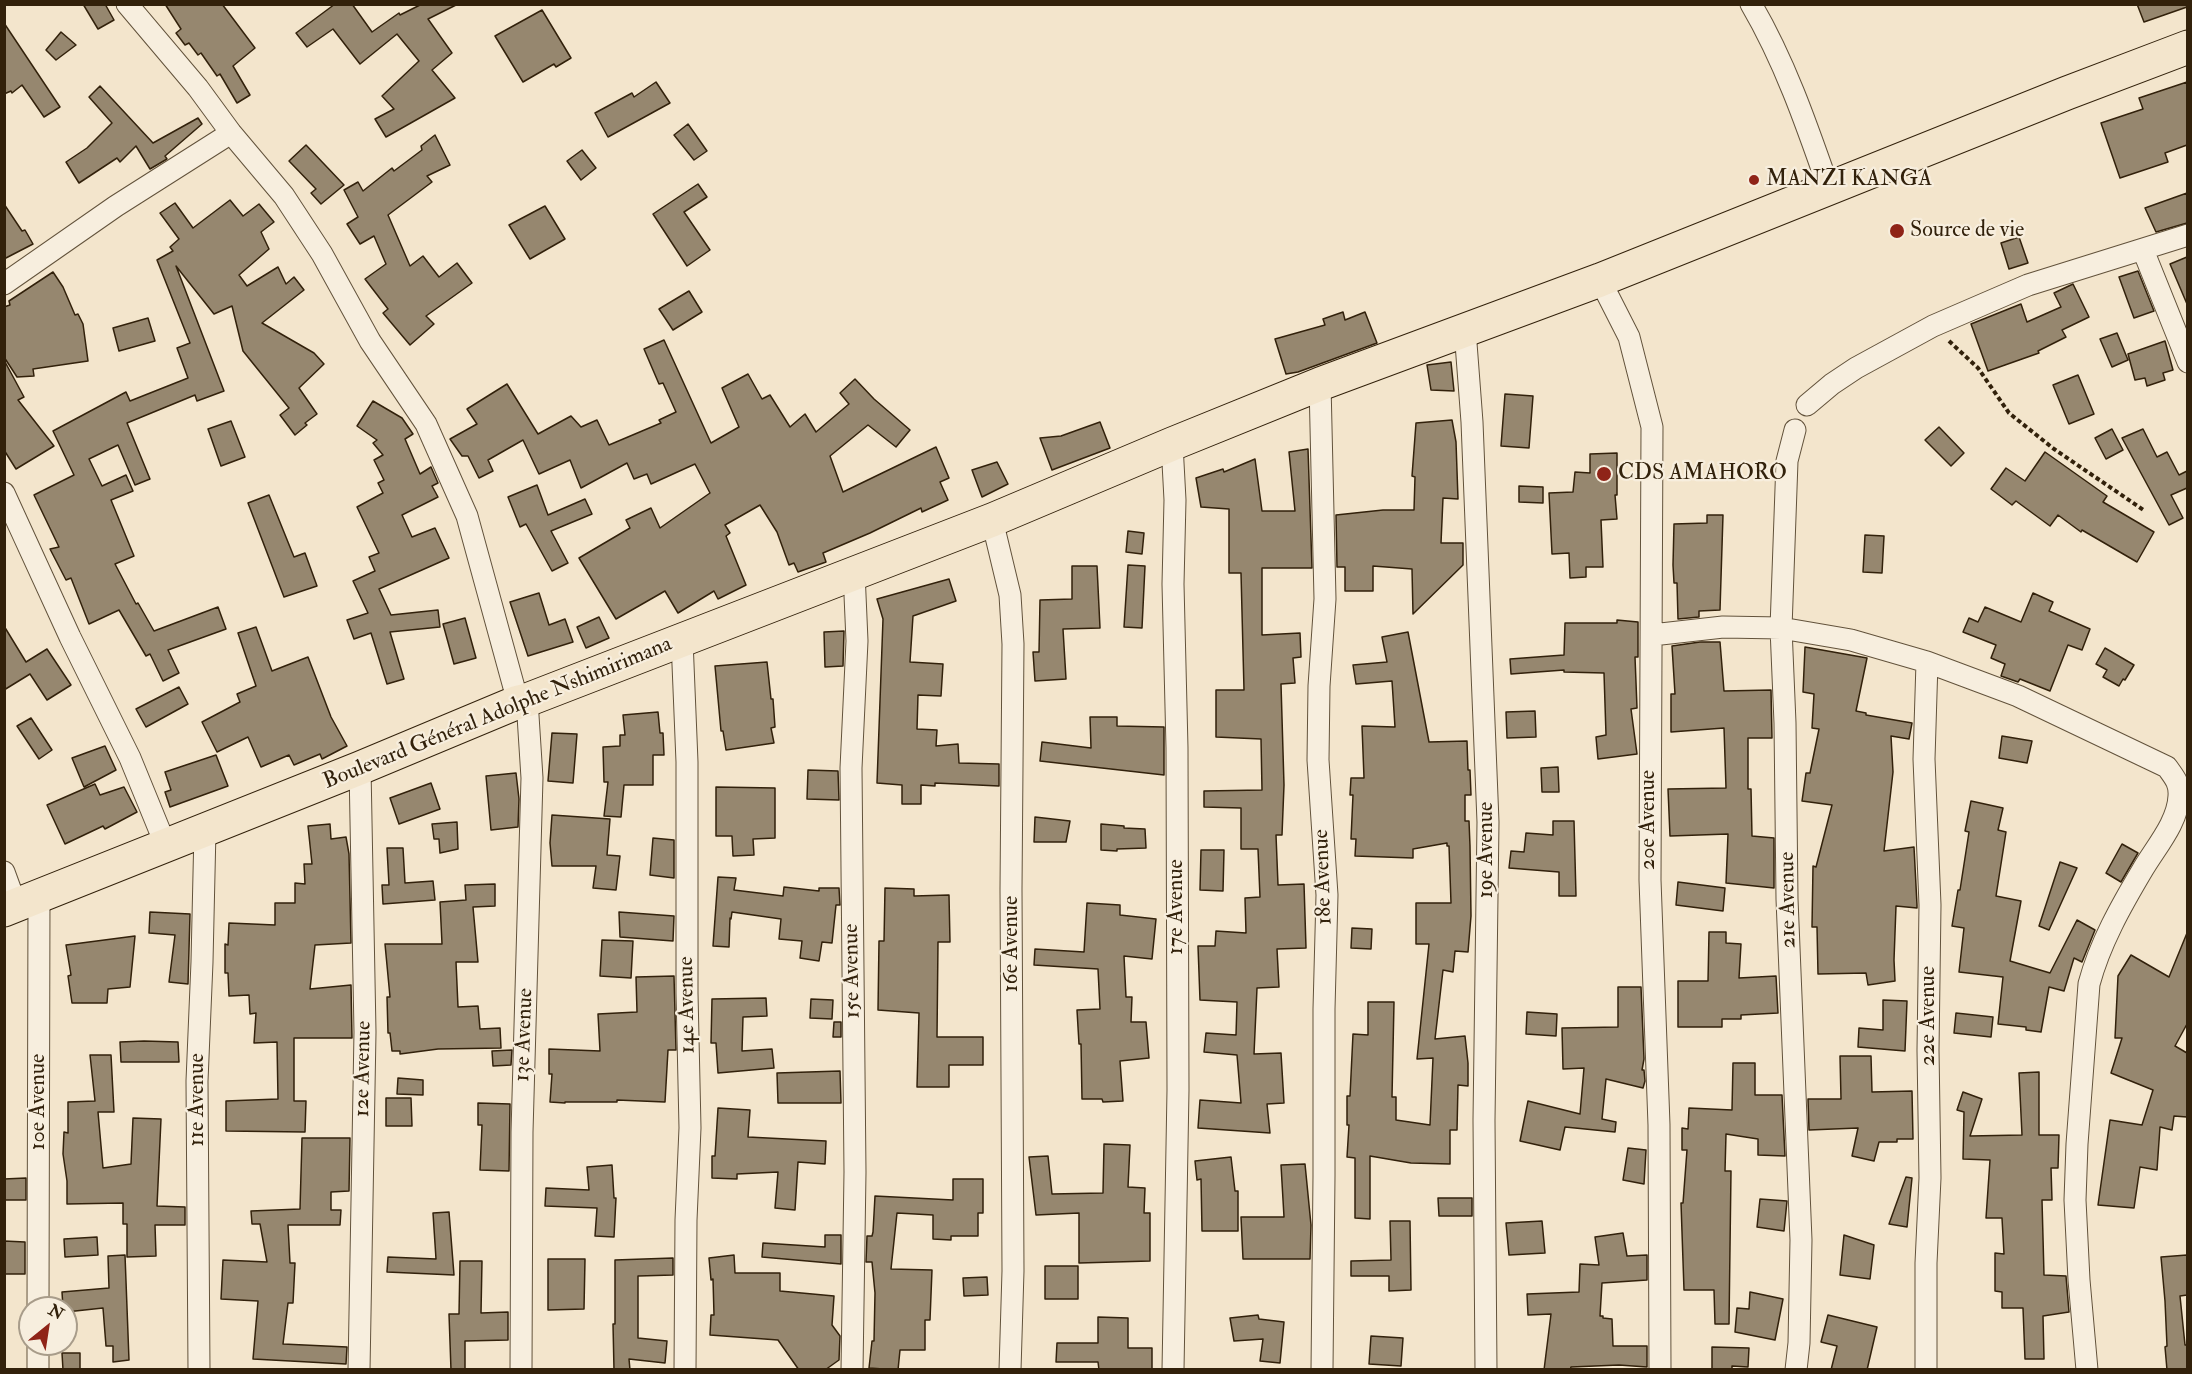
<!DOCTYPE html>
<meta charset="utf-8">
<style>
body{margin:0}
#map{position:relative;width:2192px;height:1374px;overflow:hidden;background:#f3e5cc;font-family:"IM FELL Double Pica",serif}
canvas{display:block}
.frame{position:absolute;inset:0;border:6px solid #32210b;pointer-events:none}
.north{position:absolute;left:18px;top:1296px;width:60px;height:60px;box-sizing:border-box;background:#f7eede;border:2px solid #a89c8a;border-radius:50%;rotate:30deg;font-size:16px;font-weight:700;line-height:24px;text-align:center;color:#32210b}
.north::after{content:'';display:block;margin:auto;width:21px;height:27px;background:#8f2418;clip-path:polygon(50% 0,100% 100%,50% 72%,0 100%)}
</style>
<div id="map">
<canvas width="2192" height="1374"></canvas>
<div class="frame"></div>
<div class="north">N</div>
</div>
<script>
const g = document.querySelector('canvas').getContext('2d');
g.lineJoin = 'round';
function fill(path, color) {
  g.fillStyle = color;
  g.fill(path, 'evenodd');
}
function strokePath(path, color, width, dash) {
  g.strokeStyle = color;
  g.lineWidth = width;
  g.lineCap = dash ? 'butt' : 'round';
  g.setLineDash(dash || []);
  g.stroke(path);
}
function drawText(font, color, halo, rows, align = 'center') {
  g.font = font + ' "IM FELL Double Pica",serif';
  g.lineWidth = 4.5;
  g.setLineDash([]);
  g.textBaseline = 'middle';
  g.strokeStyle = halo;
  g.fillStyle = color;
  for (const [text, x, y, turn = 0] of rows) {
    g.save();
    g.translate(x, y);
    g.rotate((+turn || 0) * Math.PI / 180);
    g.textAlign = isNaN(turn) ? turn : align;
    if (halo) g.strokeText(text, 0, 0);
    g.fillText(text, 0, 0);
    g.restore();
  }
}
const building = new Path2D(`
 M83,4H105L114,20L98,29Z
 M165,4H222L255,48L233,66L250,95L237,103L220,74L217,76L201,53L198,55L189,43L185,45L176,33L181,29Z
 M335,4H352L372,32L399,13L400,15L422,4H458L428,19L452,53L432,70L455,98L386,137L375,119L394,109L382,96L419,61L397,34L360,64L333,29L307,47L296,33Z
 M2137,4H2187V7L2144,22Z
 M542,10L571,58L556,67L554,64L523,82L495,36Z
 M4,23L60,107L44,117L22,85L12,93L11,91L4,94Z
 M61,32L76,45L56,60L46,50Z
 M656,82L670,103L608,137L595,113L632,93L634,97Z
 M2187,82V145L2165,153L2168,162L2120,178L2101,123L2143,109L2139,98Z
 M100,86L153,143L198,118L202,124L165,156L167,159L150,169L136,146L120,162L117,158L79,183L66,162L87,148L112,123L89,97Z
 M688,124L707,151L694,160L674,135Z
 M435,135L450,165L427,176L432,182L388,215L410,266L423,256L439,277L457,263L472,283L426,316L434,324L410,345L383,313L388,309L365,279L386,264L374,236L360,244L347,224L358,217L344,190L358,182L363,191L392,168L394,171L422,150L421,146Z
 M306,145L344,185L321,204L311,193L316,189L289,161Z
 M582,150L596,168L581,180L567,161Z
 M698,184L707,197L684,212L710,250L687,266L653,214Z
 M2187,193V223L2156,232L2145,208Z
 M230,200L243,216L259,204L274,222L261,232L269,249L239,275L247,286L278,267L286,284L294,277L304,290L262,323L314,353L324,364L299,388L317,414L305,423L307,425L295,435L280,415L289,408L243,351L232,306L214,314L176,266L224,391L197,401L195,395L127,423L150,479L135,485L118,445L89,459L102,486L126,475L133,491L111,500L134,556L115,564L136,604L138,603L154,631L218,607L226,629L168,650L179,673L163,681L150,654L146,656L119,610L89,624L71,578L66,580L50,549L59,547L34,495L74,475L53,431L126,392L130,401L188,378L177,348L190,343L157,260L173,251L170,247L179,239L160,213L175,203L193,228Z
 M4,204L22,231L25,230L33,244L4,259Z
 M545,206L565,239L530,259L509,225Z
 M2019,237L2028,263L2009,269L2001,243Z
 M2187,257V304L2170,264Z
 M2138,271L2154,311L2134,318L2119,277Z
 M53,272L63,287L75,315L78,314L83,324L88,361L33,369L34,376L17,377L4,357V307L10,305L9,301Z
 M2073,284L2089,317L2062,330L2066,337L2038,351L2039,353L1988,371L1971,324L2021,304L2027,322L2061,307L2054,293Z
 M689,291L702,312L673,330L659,309Z
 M1343,312L1345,320L1365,312L1377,343L1298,372L1286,374L1275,339L1325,325L1323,319Z
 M148,318L155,341L119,351L113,328Z
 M2117,333L2128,360L2112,367L2100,339Z
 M664,340L711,443L739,427L722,388L748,374L762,399L770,395L790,427L805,414L816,432L849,404L840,393L855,379L874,399L910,430L896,447L868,425L830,456L843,492L936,447L949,478L940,482L948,500L922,512L921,508L870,533L823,553L826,562L798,572L794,563L789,565L777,532L760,505L725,525L730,533L726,536L746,585L718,599L714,591L678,613L665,591L616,619L579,558L630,528L626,520L651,508L660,528L710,493L695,464L651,484L647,474L634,479L627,463L581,488L570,460L539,474L523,440L488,460L493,471L479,478L468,456H462L450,439L477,424L467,409L507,384L538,434L571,416L581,427L597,420L609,445L661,423L659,420L676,412L663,383L659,384L644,349Z
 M2165,341L2173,370L2163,373L2165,380L2147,386L2145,378L2135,380L2128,354Z
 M4,360L24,397L18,400L54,446L16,469L4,450Z
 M1451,362L1454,391L1431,390L1427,365Z
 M2078,375L2094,414L2069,424L2053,385Z
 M1505,394L1533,396L1529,448L1501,446Z
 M373,401L402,418L413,434L405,439L420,474L431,467L438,483L432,486L438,497L402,515L412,537L435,528L449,558L379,589L391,615L438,610L440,627L390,632L404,679L387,684L371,633L354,639L347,620L368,613L353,581L375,571L369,557L379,553L357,507L383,493L378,483L384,480L374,460L383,455L373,443L377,440L357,426Z
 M1452,420L1456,442L1458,499L1443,498L1441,543H1463V565L1413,614L1412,569L1373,566V591H1345V567H1337L1336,515L1383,510H1414L1415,477L1412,476L1416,423Z
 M231,421L245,457L221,466L208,429Z
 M1100,422L1110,448L1052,470L1040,438L1061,436Z
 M1939,427L1964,453L1951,466L1925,440Z
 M2112,429L2123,450L2106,459L2095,438Z
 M2143,429L2157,457L2167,452L2179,475L2187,471V488L2171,495L2183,518L2169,525L2122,438Z
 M1308,449L1312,568H1262V635L1300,633L1301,657L1293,658L1295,683L1281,684L1284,785L1282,835H1276L1278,885L1304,884L1306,948L1277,949L1279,987L1257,988L1254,1054L1281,1053L1284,1103L1267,1104L1270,1133L1198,1128L1200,1100L1241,1103L1237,1055L1204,1052L1206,1033L1236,1035L1237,1002L1200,1000L1198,946H1215L1216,931L1246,933L1245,898L1260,897L1258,849H1241V808L1204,807V791L1262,790L1261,739L1216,737V690H1244L1241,573H1229V509L1201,507L1196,478L1223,469L1224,472L1255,459L1262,511H1295L1289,452Z
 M2045,452L2107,496L2103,502L2154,532L2137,562L2082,530L2081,532L2058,515L2050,526L2016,501L2012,505L1991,489L2006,468L2025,481Z
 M1617,453V495H1615L1617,519L1601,520L1603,567H1586V577L1570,578L1569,553L1552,554L1549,493L1573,492L1575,472L1590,473V454Z
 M997,462L1008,484L982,497L972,470Z
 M537,485L548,515L585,499L592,514L551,531L568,563L552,571L526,524L520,527L508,497Z
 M1519,486L1543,487V503L1519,502Z
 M269,495L294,557L305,553L317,586L284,597L248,503Z
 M1707,515H1723L1720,610L1699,611V617L1678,619L1677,583H1674L1673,565L1674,524L1707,523Z
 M1128,531L1144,533L1142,554L1126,552Z
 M1865,535L1884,536L1882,573L1863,572Z
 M1128,565L1145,566L1142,628L1124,627Z
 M1072,566H1097L1100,628L1063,629L1066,679L1035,681L1033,652H1039L1040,600L1072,599Z
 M949,579L956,601L913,616L910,662L943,664L941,696L918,695L917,729L937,730L936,746L958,744L959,763L999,764V786L935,783V786L921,785V804H902V785L877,783L883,619L877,599Z
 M539,593L549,625L565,619L573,642L528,656L510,602Z
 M2033,593L2053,602L2049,611L2090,629L2082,650L2068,645L2050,691L2020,679L2018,682L2001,676L2005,664L1991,658L1996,645L1963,632L1969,618L1978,622L1985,607L2021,622Z
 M599,617L609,638L586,648L577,627Z
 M465,618L476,658L454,664L443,624Z
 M1617,620L1638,622V657H1635L1637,708L1631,709L1637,754L1598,759L1596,737L1606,735L1604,673L1564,672V670L1511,674L1510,659L1564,655L1565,623H1617Z
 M4,626L26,662L47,649L71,685L47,700L30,674L4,690Z
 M256,627L272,671L308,657L331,717L347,746L322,759L320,754L294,765L289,755L261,767L248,737L217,752L202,722L240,702L237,694L256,686L238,633Z
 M844,631L843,666L825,667L824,632Z
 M1408,632L1429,742L1467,741L1468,770H1470L1471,795H1465V821H1469L1470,846L1471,916L1468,952L1455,951L1453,972L1443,970L1435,1039L1465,1036L1468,1063V1086L1458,1085L1457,1130H1450V1164L1411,1163L1370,1156V1219L1355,1218V1158L1347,1157L1349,1125H1347V1096H1350L1353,1034L1368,1035V1002H1394L1392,1097H1396V1120L1430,1125L1433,1058L1417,1059L1429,944H1416V903H1451L1449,846H1447V843L1413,849V858L1355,856L1356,839H1351L1353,795H1350L1351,778H1364L1362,726L1395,727L1392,681L1356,684L1353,665L1387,662L1382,637Z
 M1700,642H1720L1724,691L1771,690L1772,738H1748V789H1751L1752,836L1774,838V888L1726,883L1728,834L1670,836L1668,789L1726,788L1724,728L1671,732V694H1675L1672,646Z
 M1805,647L1867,658L1856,711L1866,713V715L1912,723L1909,739L1891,736L1893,772L1884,851L1914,847L1917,905V908L1896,906L1894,960L1895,981L1868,985L1866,973L1818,974L1817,927H1812L1813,866L1816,867L1832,805L1802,801L1806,773H1810L1819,729L1812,728L1814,694L1803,692Z
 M2105,648L2134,665L2125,680L2123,679L2119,686L2103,677L2107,670L2096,664Z
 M767,662L771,699H773L775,727L771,728L774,743L726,750L723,731H721L715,666Z
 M179,687L188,704L146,727L136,709Z
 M1535,711L1536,737L1507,738L1506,712Z
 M658,712L660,733H663L664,755H653V785H624L621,817L604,816L608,782H604L603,747L620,746V735H625L623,715Z
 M1090,717H1117V726L1164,727V775L1040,761L1042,742L1091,748Z
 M31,718L52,750L39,759L17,726Z
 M552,733L577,734L573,783L548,781Z
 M2002,736L2032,741L2027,763L1999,758Z
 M105,746L116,770L84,787L72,758Z
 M216,755L228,786L170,807L165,792L171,790L165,772Z
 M1558,767L1559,792H1542L1541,768Z
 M808,770L838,771L839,800L807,799Z
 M516,773L519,799L518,827L491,830L486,776Z
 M431,783L440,809L399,824L390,798Z
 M95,784L100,795L124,787L137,812L105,829L103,826L65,844L47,805Z
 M716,787L775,788V838L753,839L754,855L733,856L732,836H716Z
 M1971,801L2003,808L1998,830L2006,832L1996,896L2021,901L2010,961L2050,973L2077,920L2095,930L2082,962L2074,958L2064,991L2049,987L2041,1032L2026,1030V1027L1998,1024L2003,977L1959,972L1964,928L1952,926L1958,890H1960L1969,832L1965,831Z
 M552,815L610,819L607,855L620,856L616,890L593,888L596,866H552L550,843Z
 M1035,817L1070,821L1066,842H1034Z
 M1553,821H1574L1576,896H1559V872L1509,868L1511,851L1524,852L1526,833L1553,835Z
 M457,822L458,849L440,853L439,839H434L432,824Z
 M330,824L331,839L346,837L349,854L351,943L315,945L310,989L351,985L352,1038H294V1101H306L305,1132L226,1131V1101L278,1099L277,1042L254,1043L256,1013L250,1014L249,995L229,996L228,973H225V944L228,945L229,923L275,925V903H295V883L305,884L304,864H312L308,826Z
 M1101,824L1124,826V828L1145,829L1146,848L1117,849V851L1101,850Z
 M653,838L674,840V878L650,875Z
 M2122,844L2138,853L2121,882L2106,873Z
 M387,848H403L405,883L433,881L435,900L383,904L382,885H389Z
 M1201,850H1224L1223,891L1200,890Z
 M2060,862L2077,868L2049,930L2039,926Z
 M718,877L736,878L734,890L783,896L784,887L819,891V888H839L840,905H836L832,943L822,942L819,961L800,958L802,941L779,939L781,919L732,912L731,919L730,918L729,947L713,946Z
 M1678,882L1725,888L1723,911L1676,905Z
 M495,884V906L473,907L478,962H456L458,1007L478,1006L480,1029L500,1028L501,1048L438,1049L400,1054V1051H392L390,1033H388L387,997H390L385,944H442L440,902L466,900L465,885Z
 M885,888L914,889V896L949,895L950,942H938L937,1037H983V1065H949V1087H917L919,1013L878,1010L879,941H884Z
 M1087,903L1120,905V915L1156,919L1152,959L1124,956L1126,997H1132L1131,1022H1146L1149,1058L1120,1061L1123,1101L1103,1102L1102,1099H1082L1081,1044H1079L1077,1010L1100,1009L1098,969L1034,965L1035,949L1084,952Z
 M150,912L190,914L188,984L169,982L175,935L149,933Z
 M619,912L674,916L673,941L620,937Z
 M1352,928L1372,929L1371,949L1351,948Z
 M1709,932H1726V943L1741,944L1739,978L1776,976L1778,1013L1741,1015V1019H1722V1027H1678V981H1708Z
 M2187,933V1024L2175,1046L2187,1053V1117L2174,1116L2172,1130L2160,1127L2157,1170L2140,1167L2134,1208L2098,1205L2110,1120L2142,1125L2153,1090L2111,1073L2122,1038H2115L2118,976L2131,955L2169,977Z
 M135,936L130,987L108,989L107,1003H72L68,976L71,975L66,945Z
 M602,940L633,941L631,978L600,976Z
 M674,976L676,1050H668L665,1102L617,1100V1102H565V1103L550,1102L552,1074H549V1049L600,1051L598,1014L637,1012L636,977Z
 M1618,987H1641L1644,1059L1642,1070H1644L1645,1081L1643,1088L1606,1079L1602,1119L1616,1122L1615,1132L1565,1127L1560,1150L1520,1141L1528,1101L1580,1114L1584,1068L1563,1069L1562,1028L1618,1027Z
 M766,998L767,1016L743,1017L742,1051L772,1049L774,1068L718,1073L716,1043H711L712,999Z
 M811,999L833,1000L832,1019L810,1018Z
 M1883,1000L1907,1001L1905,1051L1858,1047L1859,1028L1883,1030Z
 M1527,1012L1557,1014L1556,1036L1526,1034Z
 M1956,1013L1993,1017L1991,1037L1954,1033Z
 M834,1022H841V1037H833Z
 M144,1041L178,1042L179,1062H121L120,1042Z
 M512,1050L511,1065L493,1066L492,1051Z
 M90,1055H111L114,1112H98L103,1168L131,1164L133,1118L161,1119L157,1206L185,1207V1225H155L156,1256L127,1257V1224H123V1203L67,1204V1181L63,1154L64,1132L68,1133V1102L95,1101Z
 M1840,1056H1871L1872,1092L1912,1091L1913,1139H1897V1142H1879L1874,1161L1852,1156L1858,1128L1809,1130L1808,1099H1841Z
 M1733,1063H1755V1095H1782L1785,1156L1758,1155V1139L1726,1134L1725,1171H1731L1729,1324H1715L1714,1290H1684L1681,1203H1683L1687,1150H1682V1128L1688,1129L1689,1108L1732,1110Z
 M840,1071L841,1103H778L777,1073Z
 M2039,1072V1135H2059L2058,1168H2051L2052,1200H2042L2044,1275L2066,1276L2069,1312L2043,1316L2044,1359H2025L2023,1308H2002V1292L1995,1291V1253L2004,1254L2002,1218H1986L1990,1160L1963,1159L1964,1112L1957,1110L1963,1092L1982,1099L1970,1136L2022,1135L2019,1073Z
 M398,1078L423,1080V1095L397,1094Z
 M386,1098H411L412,1126H386Z
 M478,1103L510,1104L509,1171L480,1170L482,1125H478Z
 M718,1108L750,1110L748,1137L826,1141L825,1164L798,1162L795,1210L775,1208L778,1172L737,1174V1179L712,1178V1156H715Z
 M302,1138H350L349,1191L331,1192V1210H341L340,1225H288L290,1263H295L293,1303H288L283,1344L347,1347L346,1364L253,1359L258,1301L221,1299L223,1260L267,1262L260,1224H252L251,1211L300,1209Z
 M1104,1144L1130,1145L1128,1187L1145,1188L1144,1213H1150V1261L1079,1263V1213L1036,1215L1029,1157L1048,1156L1052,1194L1103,1193Z
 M1628,1148L1646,1150L1644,1184L1623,1180Z
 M1231,1157L1235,1191H1238V1231H1202L1201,1179L1197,1180L1195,1161Z
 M1305,1164L1311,1225L1310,1259H1243L1241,1217H1284L1281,1165Z
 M612,1165L614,1198H616L614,1237L595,1236L597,1208L545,1206L546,1188L589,1190L587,1167Z
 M1906,1177L1912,1178L1907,1227L1889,1224Z
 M26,1178V1200H4V1179Z
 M953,1179H983V1213H978V1236H951V1240L933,1239V1215L897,1213L891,1269L932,1270L930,1320H925V1350H900L898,1370L869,1368L872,1341H874L875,1293L872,1262H866L867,1236H872L873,1232L875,1196L953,1200Z
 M1438,1198H1472V1216H1439Z
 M1760,1199L1787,1201L1784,1231L1757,1227Z
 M449,1212L454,1275L387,1272L388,1257L436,1259L433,1213Z
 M1390,1221H1410L1411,1290L1389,1291V1276H1351V1261L1391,1260Z
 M1542,1221L1545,1253L1509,1255L1506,1223Z
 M1623,1233L1627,1256L1647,1255V1280L1602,1283L1600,1316H1603V1318L1612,1319L1613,1346H1647V1367L1619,1365L1571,1367L1570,1370H1544L1551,1314L1528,1315L1527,1294L1579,1292L1580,1264L1599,1265L1595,1237Z
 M825,1235H841V1264L762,1257L763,1243L825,1247Z
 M1844,1235L1874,1245L1870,1279L1840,1275Z
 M97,1237L98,1255L65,1257L64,1239Z
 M4,1241L25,1242V1274H4Z
 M125,1255L129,1360L113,1362V1346H106L103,1308L66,1312V1308H63L62,1292L109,1288L108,1256Z
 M734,1255L735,1273H780V1291L834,1296L832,1325L840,1336L839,1360L825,1370H799L778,1340L710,1335L711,1315H714L713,1279L711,1280L709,1258Z
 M2187,1255V1295L2180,1296L2185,1345H2187V1370H2167L2165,1347L2167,1346L2165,1301L2161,1257Z
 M673,1258V1275L638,1276V1338L667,1341L665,1363L629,1359L630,1370H614L613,1324H615V1260Z
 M548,1259H585L584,1309L548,1310Z
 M460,1261H482L481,1313L508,1312V1340L465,1341V1370H451L449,1314H459Z
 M1045,1266H1078V1299H1045Z
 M987,1277L988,1295L964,1296L963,1278Z
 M1750,1292L1783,1299L1775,1340L1735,1332L1737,1308L1749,1309Z
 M1258,1315L1259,1319L1284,1322L1280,1363L1260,1361L1263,1339L1234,1341L1230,1318Z
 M1828,1315L1877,1327L1867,1370H1831L1837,1346L1821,1342Z
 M1098,1317L1128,1318V1348H1152V1370H1099L1098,1362H1056L1057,1343H1098Z
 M1371,1336L1403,1338L1401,1366L1369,1364Z
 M1712,1347L1749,1348L1748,1367L1732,1366V1370H1712Z
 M62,1353H80V1370H63Z`);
fill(building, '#96876f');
strokePath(building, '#32210b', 1.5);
const minor = new Path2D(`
 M127,4L198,88L231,133L284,196L322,254L370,341L426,424L467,516L518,702
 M1751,4C1785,62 1807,126 1829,189
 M2143,250L2188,362
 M1600,280L1629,337L1652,427L1650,880L1659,1125L1660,1370
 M4,284L116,206L231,133
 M1465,330L1472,422L1488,822L1484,1120L1486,1370
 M1320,384L1325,599L1319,686L1318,760L1327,895L1324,1009V1176L1322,1370
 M1807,405L1832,384L1856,368L1933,326L2028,285L2188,235
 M1795,430L1787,461L1781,628L1785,723L1787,899L1801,1240L1799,1343L1796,1370
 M1172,444L1175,500L1173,584L1177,748L1178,1090L1173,1370
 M4,493L70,637L130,758L166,846
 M992,520L1010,595L1013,644L1011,889L1013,1271L1010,1370
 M1652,635L1723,627L1781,628L1851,640L1927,662L2018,696L2167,767C2174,777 2180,783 2179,796C2178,822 2156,847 2143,869C2121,906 2100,943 2089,984L2077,1144L2075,1200L2079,1280L2087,1370
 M682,640L687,762V993L690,1128L686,1220L685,1370
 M4,872L16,905
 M38,1308L39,896
 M38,1370V1344
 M199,1370L197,1081L202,962L205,830
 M359,1370L365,1032L360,768
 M521,1370L522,1132L532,778L527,700
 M852,1370L855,1172L851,768L857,641L854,572
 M1926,1370V1263L1930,1178L1928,1050L1930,905L1924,759L1927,662`);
const primary = new Path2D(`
 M4,910L360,768L518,702L527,700L992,520L1172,444L1320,384L1600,280L2067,93L2188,47`);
strokePath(minor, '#62523b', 23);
strokePath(primary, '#32210b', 35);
strokePath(new Path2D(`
 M1949,341L1978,368L2009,413L2054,449L2145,511`), '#32210b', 4, [4.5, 3]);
strokePath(minor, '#f7eede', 21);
strokePath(primary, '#f3e5cc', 33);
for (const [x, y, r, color] of [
 [1754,180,6,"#8f2418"],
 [1897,231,8,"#8f2418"],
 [1604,474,8,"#8f2418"]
]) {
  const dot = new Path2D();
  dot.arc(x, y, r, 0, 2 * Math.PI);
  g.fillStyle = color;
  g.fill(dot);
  strokePath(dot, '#f7eede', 2);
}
drawText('22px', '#32210b', '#f7eede', [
 ["MANZI KANGA",1766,180],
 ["Source de vie",1910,231],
 ["CDS AMAHORO",1618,474]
], 'left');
drawText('22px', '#32210b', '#f7eede', [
 ["Boulevard Général Adolphe Nshimirimana",498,714,-22],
 ["20e Avenue",1649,820,-90],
 ["19e Avenue",1487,850,-90],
 ["18e Avenue",1324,877,-92],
 ["21e Avenue",1789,900,-91],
 ["17e Avenue",1177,907,-90],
 ["16e Avenue",1012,944,-90],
 ["15e Avenue",853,971,-91],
 ["14e Avenue",688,1005,-91],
 ["22e Avenue",1929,1016,-90],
 ["13e Avenue",525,1035,-88],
 ["12e Avenue",364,1069,-89],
 ["11e Avenue",198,1100,-90],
 ["10e Avenue",39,1102,-90]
]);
</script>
